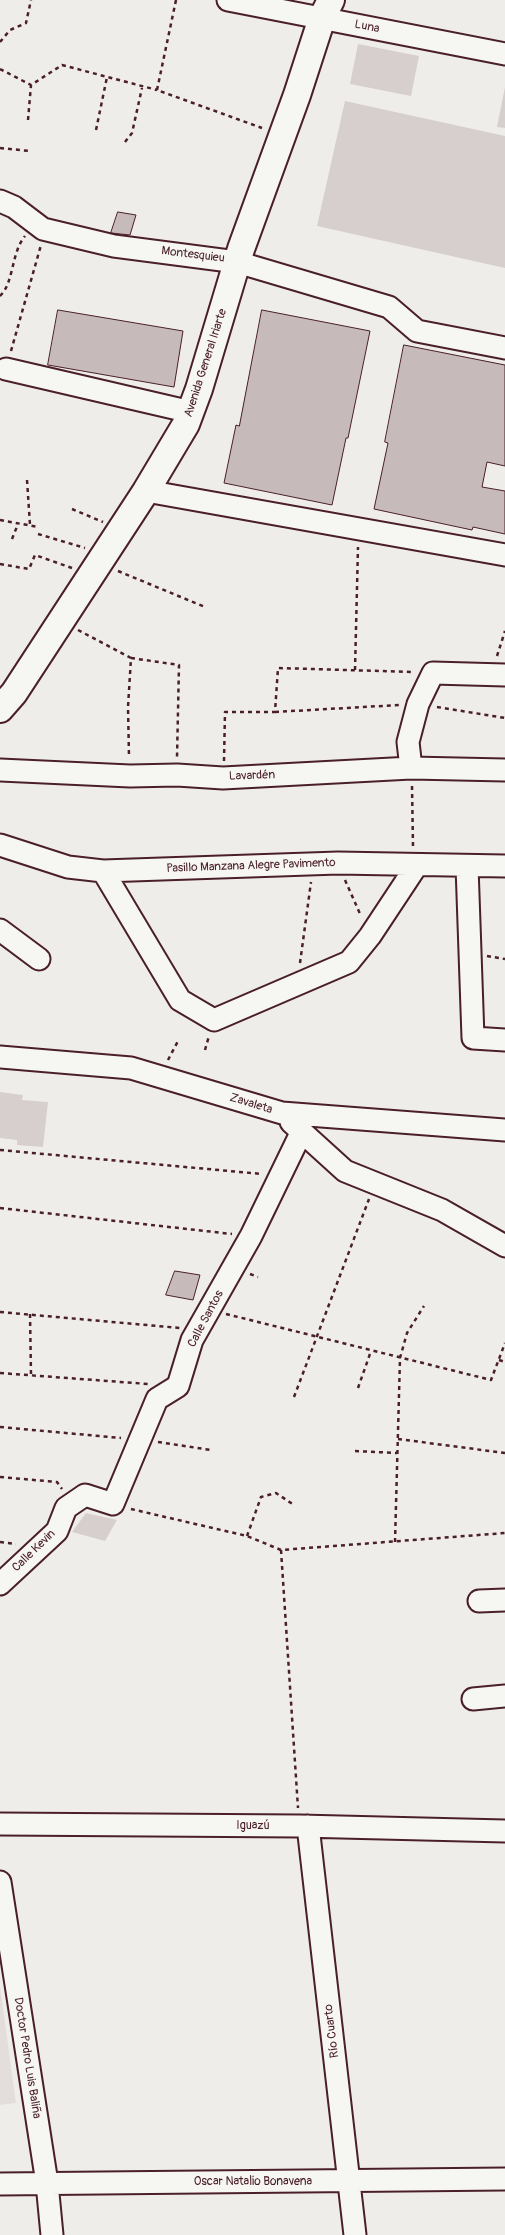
<!DOCTYPE html>
<meta charset="utf-8">
<style>
body{margin:0}
canvas{display:block;background:#efedea}
</style>
<canvas width="505" height="2235"></canvas>
<script>
const g = document.querySelector('canvas').getContext('2d');
g.lineJoin = 'round';
function fill(path, color) {
  g.fillStyle = color;
  g.fill(path, 'evenodd');
}
function strokePath(path, color, width, dash) {
  g.strokeStyle = color;
  g.lineWidth = width;
  g.lineCap = dash ? 'butt' : 'round';
  g.setLineDash(dash || []);
  g.stroke(path);
}
function drawText(font, color, halo, rows, align = 'center') {
  g.font = font + ' Pangolin,sans-serif';
  g.lineWidth = 4.5;
  g.setLineDash([]);
  g.textBaseline = 'middle';
  g.strokeStyle = halo;
  g.fillStyle = color;
  for (const [text, x, y, turn = 0] of rows) {
    g.save();
    g.translate(x, y);
    g.rotate((+turn || 0) * Math.PI / 180);
    g.textAlign = isNaN(turn) ? turn : align;
    if (halo) g.strokeText(text, 0, 0);
    g.fillText(text, 0, 0);
    g.restore();
  }
}
fill(new Path2D(`
 M0,1986L16,2103L0,2105Z`), '#e3dedc');
fill(new Path2D(`
 M358,44L419,56L411,96L350,84Z
 M505,87V128L497,127Z
 M345,101L505,136V268L317,226Z
 M0,1092L23,1095L22,1100L48,1102L43,1147L17,1145V1140L0,1138Z
 M86,1513L117,1520L105,1541L72,1532Z`), '#d7cfce');
const building = new Path2D(`
 M118,212L136,215L130,235L111,233Z
 M58,310L183,331L174,387L48,365Z
 M262,310L370,331L348,438H346L332,505L224,483L236,425L239,426Z
 M404,345L505,365V466L487,462L482,487L505,491V534L473,527L472,530L374,509L388,443L385,442Z
 M175,1271L200,1275L193,1300L166,1295Z`);
fill(building, '#c6babb');
strokePath(building, '#4a1f2b', 1);
const minor = new Path2D(`
 M228,0L505,54
 M0,201L14,207L43,229L114,246L237,262L389,307L417,331L505,348
 M6,369L191,412
 M146,491L505,555
 M411,768L408,742L418,704L433,673L505,675
 M0,770L130,776L177,775L223,778L411,768L505,770
 M0,845L68,867L103,871L338,863L505,866
 M467,866L473,1038L505,1040
 M103,871L180,1000L214,1020L349,962L370,936L417,865
 M0,930L39,959
 M0,1057L131,1068L282,1113L505,1130
 M291,1122L345,1171L442,1210L505,1246
 M0,1584L57,1531L66,1508L85,1495L113,1504L157,1399L178,1386L192,1340L251,1236L302,1131
 M479,1601L505,1600
 M473,1699L505,1696
 M0,1824L300,1826L505,1831
 M308,1826L355,2235
 M0,1882L47,2183L52,2235
 M0,2184L505,2179`);
const major = new Path2D(`
 M0,709L14,693L146,491L186,424L199,389L241,249L297,95L322,18L331,0`);
strokePath(minor, '#4a1f2b', 25);
strokePath(major, '#4a1f2b', 30);
strokePath(new Path2D(`
 M176,0L157,90L262,128
 M0,42L10,30L26,23L31,0
 M0,69L31,85
 M28,120L31,85L62,65L157,90
 M96,130L107,77
 M125,142L132,133L142,88
 M0,148L30,151
 M0,296C14,283 11,253 25,236
 M11,351L41,245
 M27,480L30,525
 M72,509L103,522
 M0,520L38,527
 M38,534L85,548
 M12,539L18,524
 M0,564L29,569L35,555L72,568
 M118,571L205,607
 M78,630L131,658L128,707L129,757
 M497,656L505,631
 M131,658L179,665L177,758
 M355,670L358,547
 M437,707L505,718
 M275,712L399,705
 M224,761L225,712H275L278,668L414,672
 M412,786L413,846
 M345,880L361,916
 M487,956L505,959
 M300,963L311,882
 M205,1050L209,1036
 M168,1060L178,1041
 M0,1150L262,1174
 M0,1208L232,1234
 M250,1274L258,1277
 M0,1312L180,1328
 M30,1314L31,1375
 M226,1314L491,1380L505,1343
 M499,1360L505,1362
 M0,1373L148,1384
 M358,1388L371,1351
 M294,1397L369,1199
 M0,1427L121,1438
 M398,1439L505,1453
 M158,1442L211,1450
 M355,1451L397,1453
 M0,1477L57,1482L62,1489
 M131,1509L247,1536L281,1550L505,1533
 M247,1536L261,1497L276,1493L294,1505
 M0,1542L16,1544
 M395,1542L400,1358L407,1333L424,1306
 M281,1550L298,1808`), '#4a1f2b', 2.5, [4, 4]);
strokePath(minor, '#f6f6f2', 21);
strokePath(major, '#f6f6f2', 26);
drawText('12px', '#4a1f2b', '#f6f6f2', [
 ["Luna",367,27,11],
 ["Montesquieu",193,255,7],
 ["Avenida General Iriarte",206,363,-72],
 ["Lavardén",252,776,-2],
 ["Pasillo Manzana Alegre Pavimento",251,866,-2],
 ["Zavaleta",251,1104,17],
 ["Calle Santos",206,1319,-62],
 ["Calle Kevin",34,1551,-44],
 ["Iguazú",253,1826],
 ["Río Cuarto",332,2031,-97],
 ["Doctor Pedro Luis Baliña",27,2058,81],
 ["Oscar Natalio Bonavena",253,2182]
]);
</script>
